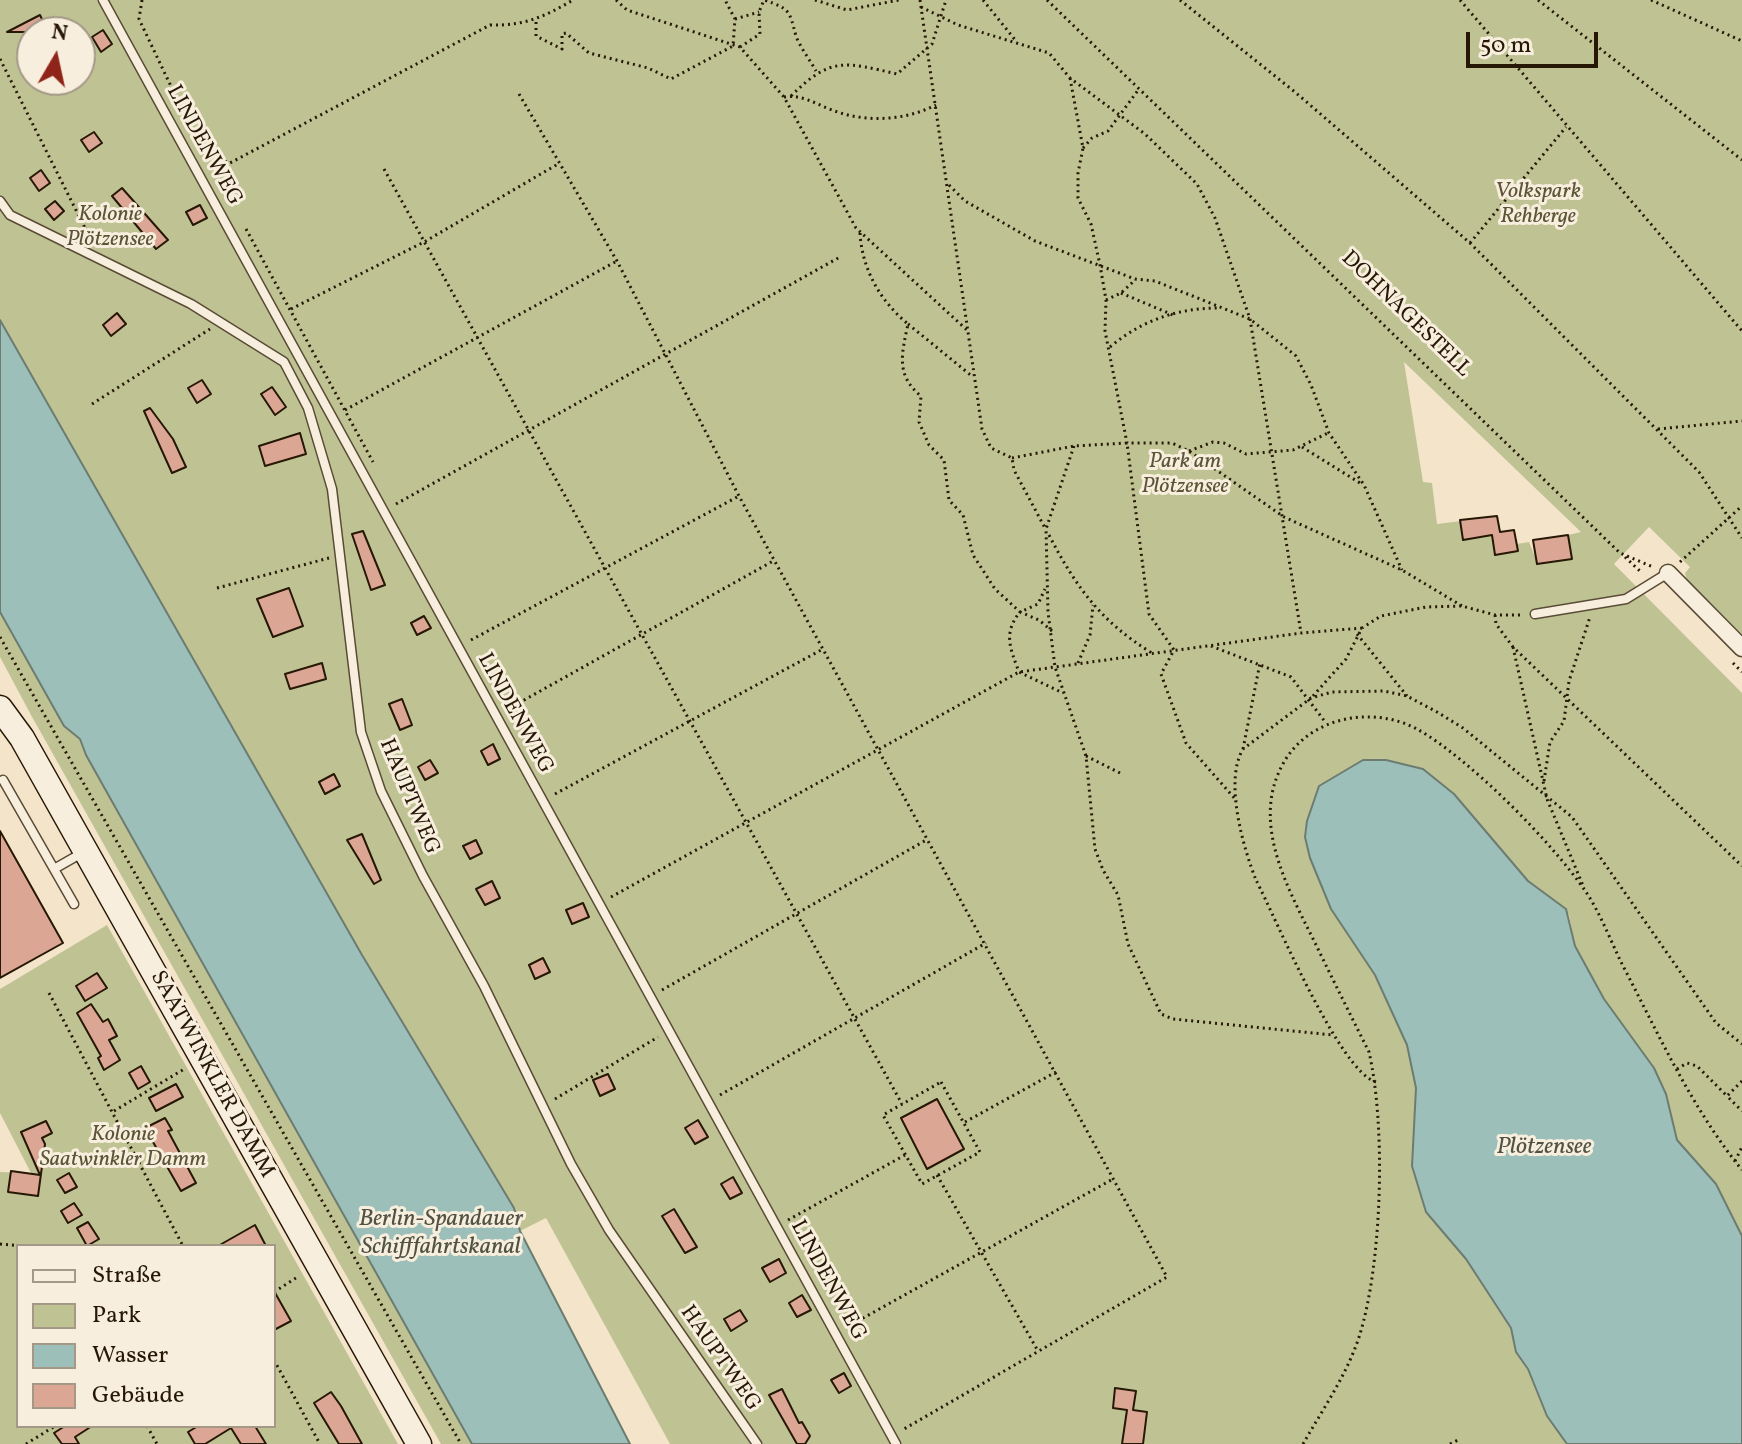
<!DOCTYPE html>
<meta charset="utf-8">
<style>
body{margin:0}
#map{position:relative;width:1742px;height:1444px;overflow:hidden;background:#f4e5ca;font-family:Vollkorn,serif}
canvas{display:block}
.legend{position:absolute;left:16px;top:1244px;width:260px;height:184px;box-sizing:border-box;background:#f8eedd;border:2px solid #a49887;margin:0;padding:10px 14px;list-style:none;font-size:24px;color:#261805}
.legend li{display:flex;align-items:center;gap:16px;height:40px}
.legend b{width:40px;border:2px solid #a49887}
.north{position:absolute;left:16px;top:16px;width:80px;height:80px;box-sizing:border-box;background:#f8eedd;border:2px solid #a49887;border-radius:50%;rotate:9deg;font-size:22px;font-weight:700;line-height:32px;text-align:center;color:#261805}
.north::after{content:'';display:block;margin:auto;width:28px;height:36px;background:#8f2418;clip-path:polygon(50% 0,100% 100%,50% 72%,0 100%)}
.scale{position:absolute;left:1466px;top:32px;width:132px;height:36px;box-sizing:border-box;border:4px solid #261805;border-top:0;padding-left:10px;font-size:24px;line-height:28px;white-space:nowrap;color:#261805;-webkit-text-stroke:6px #f8eedd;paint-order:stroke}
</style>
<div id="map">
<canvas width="1742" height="1444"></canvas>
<ul class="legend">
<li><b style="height:10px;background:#f8eedd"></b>Straße</li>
<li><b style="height:22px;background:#bfc394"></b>Park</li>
<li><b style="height:22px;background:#9cbfb9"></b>Wasser</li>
<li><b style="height:22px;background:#dca695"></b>Gebäude</li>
</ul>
<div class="north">N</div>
<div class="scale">50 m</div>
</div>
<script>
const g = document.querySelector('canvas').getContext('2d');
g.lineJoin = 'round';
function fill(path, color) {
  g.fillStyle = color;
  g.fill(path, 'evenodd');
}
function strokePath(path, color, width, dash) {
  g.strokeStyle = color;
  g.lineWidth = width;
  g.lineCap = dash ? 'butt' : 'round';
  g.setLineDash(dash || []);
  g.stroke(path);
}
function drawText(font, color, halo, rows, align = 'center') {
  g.font = font + ' Vollkorn,serif';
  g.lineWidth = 6;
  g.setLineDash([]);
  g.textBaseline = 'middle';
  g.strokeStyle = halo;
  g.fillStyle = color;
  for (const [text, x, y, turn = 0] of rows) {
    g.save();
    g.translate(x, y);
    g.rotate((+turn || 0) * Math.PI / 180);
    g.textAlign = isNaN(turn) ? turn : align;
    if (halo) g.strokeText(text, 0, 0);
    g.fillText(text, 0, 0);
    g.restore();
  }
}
fill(new Path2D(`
 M0,0H1742V637L1688,585L1685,573L1690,567L1649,527L1614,564L1742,693V1236L1716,1184L1677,1140L1666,1094L1654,1068L1604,999L1575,946L1569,915L1559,903L1528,881L1454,794L1423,769L1363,760L1319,786L1305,837L1331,909L1375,975L1407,1045L1416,1088L1412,1166L1511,1328L1516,1352L1528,1369L1547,1416L1567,1444H670L546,1218L520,1231L514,1208L362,955L0,320ZM32,32H80V80H32ZM1404,362L1581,532L1568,535L1572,559L1538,564L1529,542L1517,544V551L1495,555L1492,535L1464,539L1461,521L1437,524L1432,483L1423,482Z
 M0,612L64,726L80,739L86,755L472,1444H441L31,715L0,657Z
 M29,724L433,1444H430L26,726Z
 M107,925L398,1444H0V1172L31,1173L0,1113V989ZM18,1246H274V1426H18Z`), '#bfc394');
const water = new Path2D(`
 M0,320L362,955L514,1208L520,1231L630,1444H472L86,755L80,739L64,726L0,612Z
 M1363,760H1386L1423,769L1454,794L1528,881L1566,909L1575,946L1604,999L1654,1068L1666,1094L1677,1140L1716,1184L1742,1236V1444H1567L1547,1416L1528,1369L1516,1352L1511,1328L1466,1259L1426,1212L1412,1166L1416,1088L1407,1045L1375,975L1331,909L1310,858L1305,837L1307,821L1319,786Z`);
fill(water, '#9cbfb9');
strokePath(water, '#6d7c71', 2);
const building = new Path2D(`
 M40,15L48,32H7Z
 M103,30L112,44L101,52L92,37Z
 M94,132L102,143L89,152L81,140Z
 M41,170L50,183L39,191L30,178Z
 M122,188L168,240L156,249L112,196Z
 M55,201L64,211L54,220L45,209Z
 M200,205L207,218L193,225L186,212Z
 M117,313L126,324L111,336L103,325Z
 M202,380L211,394L197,403L188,388Z
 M272,387L286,407L275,415L261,394Z
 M150,408L173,439L186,467L172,473L144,411Z
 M300,433L306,454L265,466L259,446Z
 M1497,516L1500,532L1514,530L1518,551L1495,555L1492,535L1463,540L1460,520Z
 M363,531L385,585L371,590L352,534Z
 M1568,535L1572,559L1537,564L1533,540Z
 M289,588L303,626L273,637L257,599Z
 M424,616L431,628L417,635L411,623Z
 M322,663L326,679L290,689L285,674Z
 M402,699L412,725L400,730L389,704Z
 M493,744L500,759L488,765L481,751Z
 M430,760L438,773L425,780L418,767Z
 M334,774L340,786L325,794L319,782Z
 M0,831L63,943L0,978Z
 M362,834L381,880L374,884L347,840Z
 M476,840L482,853L470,859L463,846Z
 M492,881L500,898L485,905L476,889Z
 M583,903L589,917L572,924L566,910Z
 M543,958L550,972L535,979L529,965Z
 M97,973L107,988L85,1001L76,986Z
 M91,1004L103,1022L108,1019L117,1036L109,1040L120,1060L104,1070L98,1058L101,1056L77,1013Z
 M141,1066L150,1082L138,1089L129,1073Z
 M608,1074L615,1089L600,1096L593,1080Z
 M176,1084L183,1097L156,1111L149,1098Z
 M937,1099L964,1149L927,1169L901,1118Z
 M165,1118L172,1130L168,1131L196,1183L181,1191L145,1128Z
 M698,1120L708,1137L695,1144L685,1128Z
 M46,1121L52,1133L42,1138L45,1144L38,1196L8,1192L11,1171L40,1175L21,1132Z
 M69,1173L77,1187L65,1193L57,1180Z
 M733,1177L742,1193L730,1199L721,1184Z
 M74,1203L82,1215L68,1223L61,1211Z
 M674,1209L697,1247L685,1253L662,1216Z
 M88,1222L99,1239L87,1246L77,1228Z
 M255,1225L266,1246H218Z
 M779,1259L786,1273L770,1282L762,1268Z
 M274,1291L291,1321L274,1330Z
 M802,1295L811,1310L797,1317L789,1303Z
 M740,1310L747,1321L731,1331L724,1319Z
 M844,1373L851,1386L839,1393L831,1380Z
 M1115,1388L1136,1391L1133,1410L1147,1412L1143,1444H1122L1127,1410L1113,1408Z
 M782,1389L799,1423L802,1422L810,1436L805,1444H797L769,1395Z
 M331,1392L341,1406L362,1444H339L314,1403Z
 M65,1426H92L75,1437L79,1444H62L54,1433Z
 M198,1426H255L266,1444H241L231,1428L205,1444H195L188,1432Z`);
fill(building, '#dca695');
strokePath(building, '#261805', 2);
const lane = new Path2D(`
 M103,0L896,1444
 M0,201L10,215L191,304L284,362L308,408L332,489L361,732L381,791L423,876L484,986L571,1164L609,1230L757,1444
 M1535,614L1626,599L1668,573
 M3,780L54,869L82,853
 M54,869L74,904`);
const street = new Path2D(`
 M1668,573L1742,648`);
const secondary = new Path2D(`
 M0,708L22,738L419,1444`);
strokePath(lane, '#5a4b36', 11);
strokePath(street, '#5a4b36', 19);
strokePath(secondary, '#261805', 27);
strokePath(new Path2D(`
 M142,0L139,19L196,139
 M616,0L627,10L740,47L784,97L856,228L968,331
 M815,0L847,10L899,0
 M920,0L982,429L991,448L1012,458L1014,470L1045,528
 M983,0L1016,41
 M1047,0L1620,553L1653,567
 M1180,0L1295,92L1470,243L1699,472L1742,538
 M1460,0L1742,331
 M1538,0L1742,160
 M1651,0L1742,41
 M921,7L958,25L1049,53L1070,78L1145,134L1197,184L1215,218L1250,319L1301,633
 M735,19L759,12
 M536,22V36L562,49V34L566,33L589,53L648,68L671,79L733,46L735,19L725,0
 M740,47L760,34L759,12L764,0C791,9 789,11 796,36C800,47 810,60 816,71
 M0,59L92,242
 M1070,78L1083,148L1078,173V198L1091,224L1100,265L1106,300L1105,331L1127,443H1172L1189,451L1284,517L1402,570L1462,606
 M519,94L617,261L739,496L1167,1277L904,1429
 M791,96C831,56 845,62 897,74L932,44L946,0
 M784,97C801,94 816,104 832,110C865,123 904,121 936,105
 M1083,148L1092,138L1108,131L1139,89
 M202,153L230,163L490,25C524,26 544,17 573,0
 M384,169L902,1104
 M949,185L965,201L1035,241L1135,279L1155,281L1250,319L1296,356L1311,385L1329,433L1364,485L1402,570
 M246,229L373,462
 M860,233C862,269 880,301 908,324C902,353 895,375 921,396L919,422L929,445L944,460L949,500L963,515L973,555L995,589L1020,612L1038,604L1045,589
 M1470,243L1566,127
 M1121,293L1173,315
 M1106,300L1121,293L1135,280
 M291,309L424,242L558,164
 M908,324L973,377
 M1110,347C1142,320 1178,308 1220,308
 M92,404L210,329
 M345,410L617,261
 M1658,429L1742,421
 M1074,446L1046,529L1048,612L1055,667L1086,756L1095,849L1103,870L1118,895L1128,944L1161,1014L1173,1019L1333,1035
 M1302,447L1360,483
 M1189,451L1213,442L1224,443L1246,454L1293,450L1328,433
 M1012,458L1074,446L1127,443L1149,614L1174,650L1161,674L1186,743L1237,801
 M396,504L840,257
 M1049,535C1076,587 1101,622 1152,653
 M1625,557L1642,573
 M1680,562L1742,506
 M217,588L329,558
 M1495,615L1496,624L1513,647L1742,866
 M1052,631L1039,620L1020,612C1003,633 1010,648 1019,672L1063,693
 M1357,634L1407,696
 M0,637L461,1444
 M471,640L739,496
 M1211,646L1291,677L1326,723
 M1513,647L1547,799L1584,888
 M1078,663L1090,635L1093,605
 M1733,663L1742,672
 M1313,696L1346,659L1362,628L1381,616L1426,607L1462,606L1495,615H1523
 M508,709L775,560
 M1243,749L1260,663
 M1086,756L1122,774
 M1544,781L1550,742L1564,721L1569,681L1590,617
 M555,794L823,649
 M611,897L1019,672L1301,633L1362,628
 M662,990L928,839
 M49,993L183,1246
 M1677,1069L1687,1063L1697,1066L1727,1096
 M1742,1081L1727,1096L1742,1111
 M941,1082L980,1152L922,1184L883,1115Z
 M1376,1082C1340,1072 1276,919 1256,880C1243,847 1224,781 1243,749L1311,698L1332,692L1384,691L1407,696L1437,712L1463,728L1572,817L1716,1023L1742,1044
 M720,1095L986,943
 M555,1099L658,1037
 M114,1111L186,1068
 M965,1122L1056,1072
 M1735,1161L1742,1147
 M937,1175L1038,1351
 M788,1220L905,1155
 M0,1244L24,1246
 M274,1292L299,1276
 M847,1327L1113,1179
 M274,1360L320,1444
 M147,1426L157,1444
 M26,1444L55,1426
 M1303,1444C1323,1409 1348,1373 1360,1334C1382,1262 1386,1126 1369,1052C1352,1018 1335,984 1318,949C1291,893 1248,824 1284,762C1310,717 1372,705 1417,729C1470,759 1551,841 1586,892C1600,913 1610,939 1621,962C1658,1033 1691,1107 1742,1170
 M1450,1444L1460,1439`), '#261805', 3, [2, 4]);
strokePath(lane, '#f8eedd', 8);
strokePath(street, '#f8eedd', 16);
strokePath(secondary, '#f8eedd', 24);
drawText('22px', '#261805', '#f8eedd', [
 ["LINDENWEG",203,146,61],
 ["DOHNAGESTELL",1405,315,44],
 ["LINDENWEG",514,714,61],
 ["HAUPTWEG",408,797,67],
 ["SAATWINKLER DAMM",211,1075,61],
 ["LINDENWEG",827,1281,61],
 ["HAUPTWEG",719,1359,55]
]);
drawText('italic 22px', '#5c5437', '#f8eedd', [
 ["Volkspark",1538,193],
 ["Rehberge",1538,218],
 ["Kolonie",110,216],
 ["Plötzensee",110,241],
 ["Park am",1185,463],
 ["Plötzensee",1185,488],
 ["Kolonie",123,1136],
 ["Saatwinkler Damm",123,1161]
]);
drawText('italic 24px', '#4f5244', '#f8eedd', [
 ["Plötzensee",1544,1149],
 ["Berlin-Spandauer",441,1221],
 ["Schifffahrtskanal",441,1249]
]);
</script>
